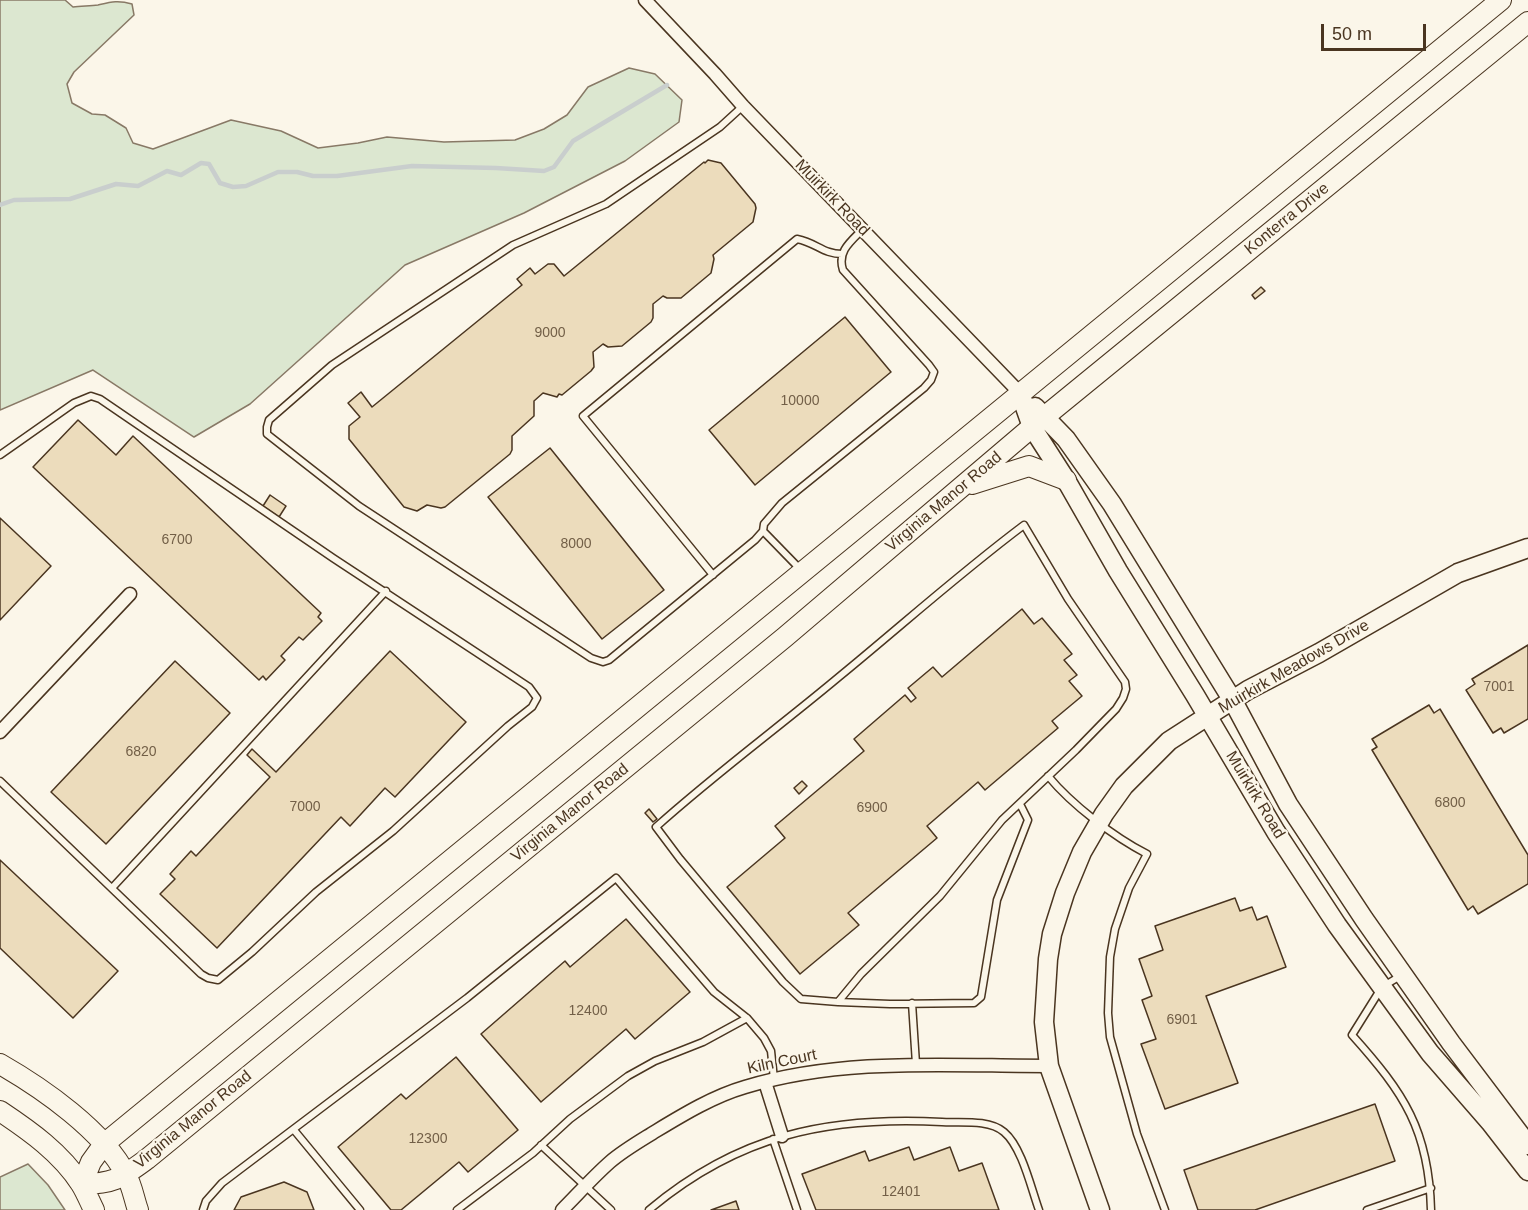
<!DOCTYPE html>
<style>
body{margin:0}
#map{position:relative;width:1528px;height:1210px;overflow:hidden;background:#fbf6e9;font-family:Helvetica,sans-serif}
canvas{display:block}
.scale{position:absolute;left:1321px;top:24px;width:105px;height:27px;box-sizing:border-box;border:3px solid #4a3520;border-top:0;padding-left:8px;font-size:18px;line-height:21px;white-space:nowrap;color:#4a3520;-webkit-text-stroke:4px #fbf6e9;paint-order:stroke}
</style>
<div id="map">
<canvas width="1528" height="1210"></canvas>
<div class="scale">50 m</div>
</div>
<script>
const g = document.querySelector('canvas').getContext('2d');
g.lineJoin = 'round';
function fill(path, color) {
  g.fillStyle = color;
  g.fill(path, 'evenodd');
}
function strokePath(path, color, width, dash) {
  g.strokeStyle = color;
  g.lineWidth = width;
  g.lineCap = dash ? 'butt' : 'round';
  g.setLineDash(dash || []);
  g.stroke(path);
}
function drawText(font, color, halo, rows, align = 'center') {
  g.font = font + ' Helvetica,sans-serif';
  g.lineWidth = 4.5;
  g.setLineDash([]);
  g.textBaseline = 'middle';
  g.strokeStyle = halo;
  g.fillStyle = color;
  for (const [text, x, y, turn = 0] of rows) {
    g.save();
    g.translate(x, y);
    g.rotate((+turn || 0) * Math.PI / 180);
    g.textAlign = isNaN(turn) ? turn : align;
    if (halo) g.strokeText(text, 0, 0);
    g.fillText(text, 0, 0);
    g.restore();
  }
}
const green = new Path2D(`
 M0,0H65L73,7C81,6 90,6 98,5C111,2 118,0 132,4L134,15L74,72L67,84L72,103L92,114L105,115L126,128L133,143L153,149L231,120L281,131L318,148L358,143L387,137L444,142L515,140L544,129L567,115L588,87L629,68L655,74L682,100L679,122L625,161L524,213L405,265L250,404L194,437L93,370L0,410Z
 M28,1164L48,1185L65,1210H0V1177Z`);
fill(green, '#dce7d0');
strokePath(green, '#887966', 1.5);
strokePath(new Path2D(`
 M0,205L14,200L70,199L116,184L138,186L167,171L181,175L201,163L209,164L220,183L233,187L246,186L278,172H297L313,176H337L412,166L496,168L544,171L554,167L573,141L667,85`), '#c9cecd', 4.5);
const building = new Path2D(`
 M708,160L721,163L755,204L756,208L753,222L713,255L714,259L711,273L681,298H667L663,296L653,304V318L651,322L622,346L608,347L603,344L593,352L594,367L591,371L562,395L559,394L557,397L543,393L534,401V416L512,436V450L510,454L445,507L441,508L427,505L417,511L404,507L349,439V426L360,417L348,403L361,392L372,407L522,285L517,279L530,268L535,274L548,264H554L564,276L704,162L705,163Z
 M1261,287L1265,291L1255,299L1252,295Z
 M845,317L891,372L755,485L709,430Z
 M78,420L116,455L133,436L321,613L318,617L322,621L303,640L299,637L281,656L285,660L266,680L263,676L259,680L33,467Z
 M550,448L664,590L602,639L488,497Z
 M270,495L286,506L279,517L263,506Z
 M0,518L51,566L0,620Z
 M1022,609L1034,624L1042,618L1072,654L1064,660L1077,675L1069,681L1082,696L1052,721L1058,728L985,790L978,782L927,826L937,838L848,913L859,925L800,974L727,887L785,838L775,826L864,751L854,739L905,695L911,702L916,698L908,688L933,667L942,677Z
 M1528,645V719L1504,733L1501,728L1493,733L1466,690L1475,684L1472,679Z
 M390,651L466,722L395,797L385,788L350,826L341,817L217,948L160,894L175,879L170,874L191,851L196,856L270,777L247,755L252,749L276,772Z
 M175,661L230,713L106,844L51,792Z
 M1429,705L1434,713L1440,709L1528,855V884L1478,914L1473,906L1468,910L1372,750L1377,747L1372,739Z
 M802,781L807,786L799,794L794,788Z
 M649,809L657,819L653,822L645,813Z
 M0,860L118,971L73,1018L0,948Z
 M1235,898L1240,911L1252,907L1257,920L1267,916L1286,967L1206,996L1238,1083L1165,1109L1141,1044L1156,1039L1142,1000L1152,996L1139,959L1163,950L1155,926Z
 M626,919L690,992L635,1039L626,1029L541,1102L481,1034L565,961L570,967Z
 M456,1057L518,1130L468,1172L459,1162L401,1210H391L338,1147L401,1094L406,1099Z
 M1375,1104L1395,1161L1255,1210H1198L1184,1170Z
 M909,1147L914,1160L950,1147L959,1171L982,1163L999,1210H816L802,1174L865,1151L869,1161Z
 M284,1182L307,1192L314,1210H234L241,1197Z
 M736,1201L739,1210H711Z`);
fill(building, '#ecdcbc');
strokePath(building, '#4a3520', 1.5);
const lane = new Path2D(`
 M743,106L720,127L606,204L513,245L332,365L269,420L267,427V434L359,506L591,658L603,662L609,660L755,540L763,531L764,524L782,503L924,388L931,380L934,372L929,365L843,270C837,252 850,242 862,230
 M0,455L74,403L91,396L100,399L333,558L529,687L537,698L532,707L508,726L393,831L316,892L252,952L218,980L208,978L201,974L0,781
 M1024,525L1068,599L1125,682L1126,689L1123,698L1116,709L1076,750L1002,820L940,896L861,974L838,1002L801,999L783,982L680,859L656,827C715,774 779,727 840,676C901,626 960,573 1024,525Z
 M763,531L800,569
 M713,575L583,416L797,239C817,243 823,254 842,254
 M1048,776C1072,805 1114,837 1147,854L1129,888L1115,929L1110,957L1108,1013L1110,1037L1137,1134L1165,1210
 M112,888L386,591
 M1402,975L1382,987L1352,1035C1404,1093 1429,1130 1431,1210
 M838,1002L890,1004L974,1003L981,997L997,900L1028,820L1020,804
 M912,1003L916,1064
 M294,1130L360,1210
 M773,1139L797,1210
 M541,1145L611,1210
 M203,1210L206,1201L222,1183L467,998L616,878L714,992L747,1018L764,1038L771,1051L774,1079
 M457,1210L533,1153L570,1119L628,1076L655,1061L703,1042L747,1018
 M649,1210C738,1135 828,1116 942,1122C960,1123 989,1119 1004,1132C1022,1147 1031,1188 1039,1210
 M1367,1210L1431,1188`);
const street = new Path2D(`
 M645,0L715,74L743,106L1020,393
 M0,732L130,594
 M765,1082L782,1136
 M562,1210C578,1194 593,1177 610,1162C624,1150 640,1141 656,1131C684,1114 714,1096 745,1087C844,1057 948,1066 1049,1066`);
const secondary = new Path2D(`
 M1020,393L1032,427L1066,480L1118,571L1195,695L1276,832L1337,925L1430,1053L1490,1122L1528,1171
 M1035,407L1066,439L1112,504L1233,701L1288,804L1364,919L1451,1043L1528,1145
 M1100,1210L1049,1066L1044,1022L1048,959L1052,934L1065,893L1082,852L1104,814L1124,786L1169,741L1248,690L1319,653L1458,573L1528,548`);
const primary = new Path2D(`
 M972,484L1029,466L1066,480
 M0,1064C42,1088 104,1131 126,1175C132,1185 134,1199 138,1210
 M0,1111C30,1131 61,1153 81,1184C86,1192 90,1202 94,1210
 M82,1184C114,1184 121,1178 147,1159L785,637L1032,427L1528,22
 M82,1184L91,1162L104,1144L1501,0`);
strokePath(lane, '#4a3520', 9);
strokePath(street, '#4a3520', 15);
strokePath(secondary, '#4a3520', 21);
strokePath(primary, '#4a3520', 22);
strokePath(lane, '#fbf6e9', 6);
strokePath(street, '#fbf6e9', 12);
strokePath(secondary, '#fbf6e9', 18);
strokePath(primary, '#fbf6e9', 20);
drawText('14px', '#725f47', null, [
 ["9000",550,333],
 ["10000",800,401],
 ["6700",177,540],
 ["8000",576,544],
 ["7001",1499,687],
 ["6820",141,752],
 ["6800",1450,803],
 ["7000",305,807],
 ["6900",872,808],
 ["12400",588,1011],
 ["6901",1182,1020],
 ["12300",428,1139],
 ["12401",901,1192]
]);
drawText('16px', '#4a3520', '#fbf6e9', [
 ["Muirkirk Road",832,198,46],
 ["Konterra Drive",1287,219,-39],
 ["Virginia Manor Road",944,502,-40],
 ["Muirkirk Meadows Drive",1294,667,-30],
 ["Muirkirk Road",1255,795,59],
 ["Virginia Manor Road",570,813,-39],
 ["Kiln Court",782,1062,-12],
 ["Virginia Manor Road",193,1120,-39]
]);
</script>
